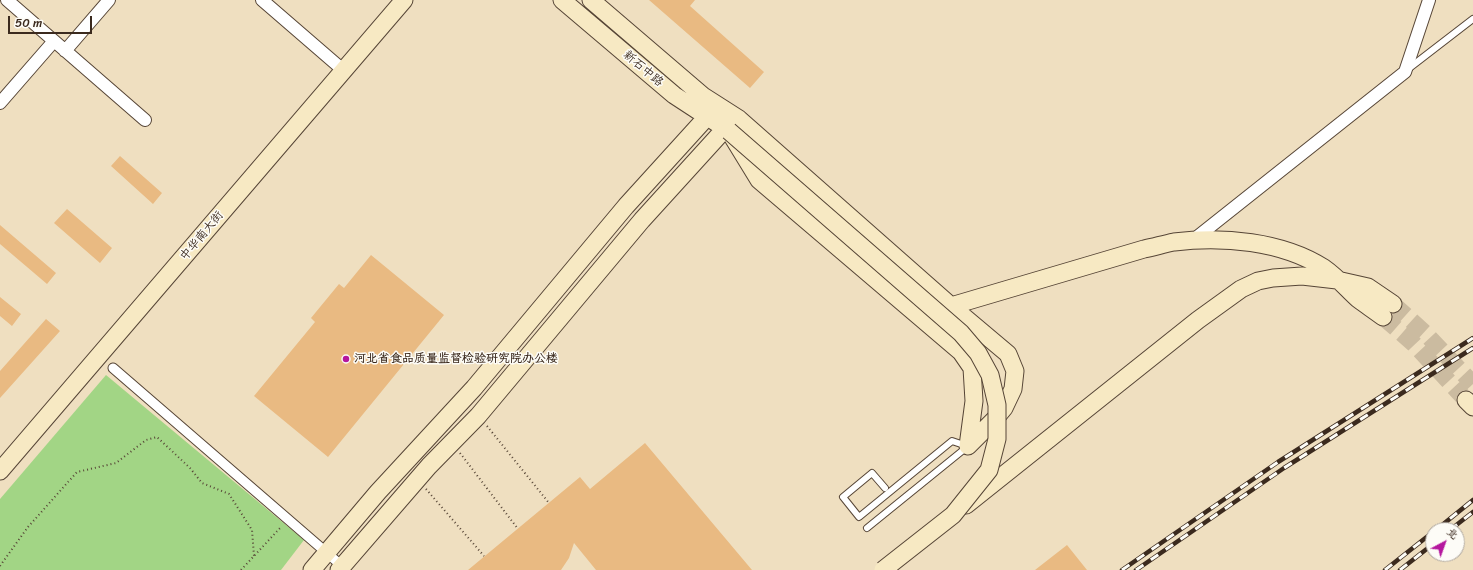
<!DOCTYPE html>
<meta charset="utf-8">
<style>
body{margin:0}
#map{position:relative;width:1473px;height:570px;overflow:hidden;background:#efdfc0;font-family:Sriracha,"LXGW WenKai TC",sans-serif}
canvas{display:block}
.north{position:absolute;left:1425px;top:522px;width:40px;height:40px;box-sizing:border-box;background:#fdfcf7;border:1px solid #afa8a0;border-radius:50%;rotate:41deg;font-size:11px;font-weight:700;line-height:16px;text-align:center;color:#3b2a1e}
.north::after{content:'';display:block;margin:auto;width:14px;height:18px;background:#b5179e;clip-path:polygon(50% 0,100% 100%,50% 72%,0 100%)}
.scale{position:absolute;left:8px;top:16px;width:84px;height:18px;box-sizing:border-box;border:2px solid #3b2a1e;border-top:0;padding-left:5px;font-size:12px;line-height:14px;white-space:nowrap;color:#3b2a1e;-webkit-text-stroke:3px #fdfcf7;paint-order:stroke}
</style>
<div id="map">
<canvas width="1473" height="570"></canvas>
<div class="north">北</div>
<div class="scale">50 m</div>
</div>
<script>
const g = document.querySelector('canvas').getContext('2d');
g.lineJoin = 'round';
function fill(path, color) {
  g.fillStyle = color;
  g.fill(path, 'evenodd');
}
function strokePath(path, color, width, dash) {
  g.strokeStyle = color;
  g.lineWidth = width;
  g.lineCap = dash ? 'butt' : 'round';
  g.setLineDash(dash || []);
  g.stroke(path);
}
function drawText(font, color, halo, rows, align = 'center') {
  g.font = font + ' Sriracha,"LXGW WenKai TC",sans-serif';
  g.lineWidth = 3;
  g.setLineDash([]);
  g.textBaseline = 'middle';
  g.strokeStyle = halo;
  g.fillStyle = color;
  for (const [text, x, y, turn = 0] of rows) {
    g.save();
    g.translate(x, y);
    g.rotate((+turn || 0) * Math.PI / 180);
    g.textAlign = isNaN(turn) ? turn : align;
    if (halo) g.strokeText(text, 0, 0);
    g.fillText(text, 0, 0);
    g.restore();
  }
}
fill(new Path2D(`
 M106,375L304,540L281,570H0V499Z`), '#a2d585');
fill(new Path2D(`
 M649,0H695L690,6L764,72L750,88Z
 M120,156L162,193L153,204L111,166Z
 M67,209L112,248L100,263L54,223Z
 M0,225L56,273L47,284L0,244Z
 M371,255L444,315L328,457L254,396L315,322L311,318L339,284L344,288Z
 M0,297L21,314L12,326L0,316Z
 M46,319L60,331L0,398V371Z
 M645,443L752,570H596L574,543L569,558L561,570H468L580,477L590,489Z
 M1067,545L1087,570H1035Z`), '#e9ba82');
strokePath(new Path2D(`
 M1393,304L1425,333L1473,384
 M1383,317L1414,344L1466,400`), '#cbbba0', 17, [17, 8]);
const service = new Path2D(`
 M1408,69L1473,19
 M885,488L872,473L843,497L859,517L952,441L967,446
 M867,528L967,447`);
const pedestrian = new Path2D(`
 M113,368L342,566`);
const minor = new Path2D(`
 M7,0L145,120
 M262,0L343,70
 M65,51L109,0
 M0,103L54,41
 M1192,241L1405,72L1429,0`);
const secondary = new Path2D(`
 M562,0L674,95L729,131L759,180L961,352L972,368L974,401L968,446
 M591,0L703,96L739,119L951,306L1008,354L1015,371L1013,389L1004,408L994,420L968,446
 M943,309L951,306L1144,249C1154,247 1164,244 1174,242C1222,236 1282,241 1324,268C1337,277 1347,289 1358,299C1366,305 1375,311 1383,317
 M1466,400L1473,407
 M0,471L404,0
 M966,505L1198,320L1241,289L1258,281L1273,278L1302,276L1337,280L1368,287L1393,304
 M312,570L378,492L474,388L626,206L715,108
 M339,570L429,466L478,416L642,220L732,121`);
strokePath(service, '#564536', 8);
strokePath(pedestrian, '#564536', 11);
strokePath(minor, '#564536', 14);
strokePath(secondary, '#564536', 19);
strokePath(new Path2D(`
 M487,426L549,503
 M460,453L518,529
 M426,489L484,556
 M0,566L28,527L77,472L116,463L146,440L157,437L190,468L202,483L229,494L252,530L254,556
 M241,570L281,527`), '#564536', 2, [1, 3]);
strokePath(service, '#fff', 6);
strokePath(pedestrian, '#fff', 9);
strokePath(minor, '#fff', 12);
strokePath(secondary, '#f7e9c3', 17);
const rail = new Path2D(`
 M1436,530L1473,500
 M1450,530L1473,512
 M1122,570L1278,462L1473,338
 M1136,570L1284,468L1473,348
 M1385,570L1433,532
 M1400,570L1433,544`);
strokePath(rail, '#3b2a1e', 4.5);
strokePath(rail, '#fdfcf7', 3, [9]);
const secondaryBridge = new Path2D(`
 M729,131L961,333L978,353L990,375L997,405V439L989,470L953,515L883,570`);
strokePath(secondaryBridge, '#564536', 19, []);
strokePath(secondaryBridge, '#f7e9c3', 17);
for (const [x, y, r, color] of [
 [346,359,4,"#b5179e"]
]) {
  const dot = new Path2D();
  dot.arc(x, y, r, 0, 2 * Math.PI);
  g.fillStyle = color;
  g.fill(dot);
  strokePath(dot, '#fdfcf7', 1.5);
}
drawText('12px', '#3b2a1e', '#fdfcf7', [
 ["新石中路",643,69,40],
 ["中华南大街",202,236,-50]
]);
drawText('bold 12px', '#3b2a1e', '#fdfcf7', [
 ["河北省食品质量监督检验研究院办公楼",354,359]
], 'left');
</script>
